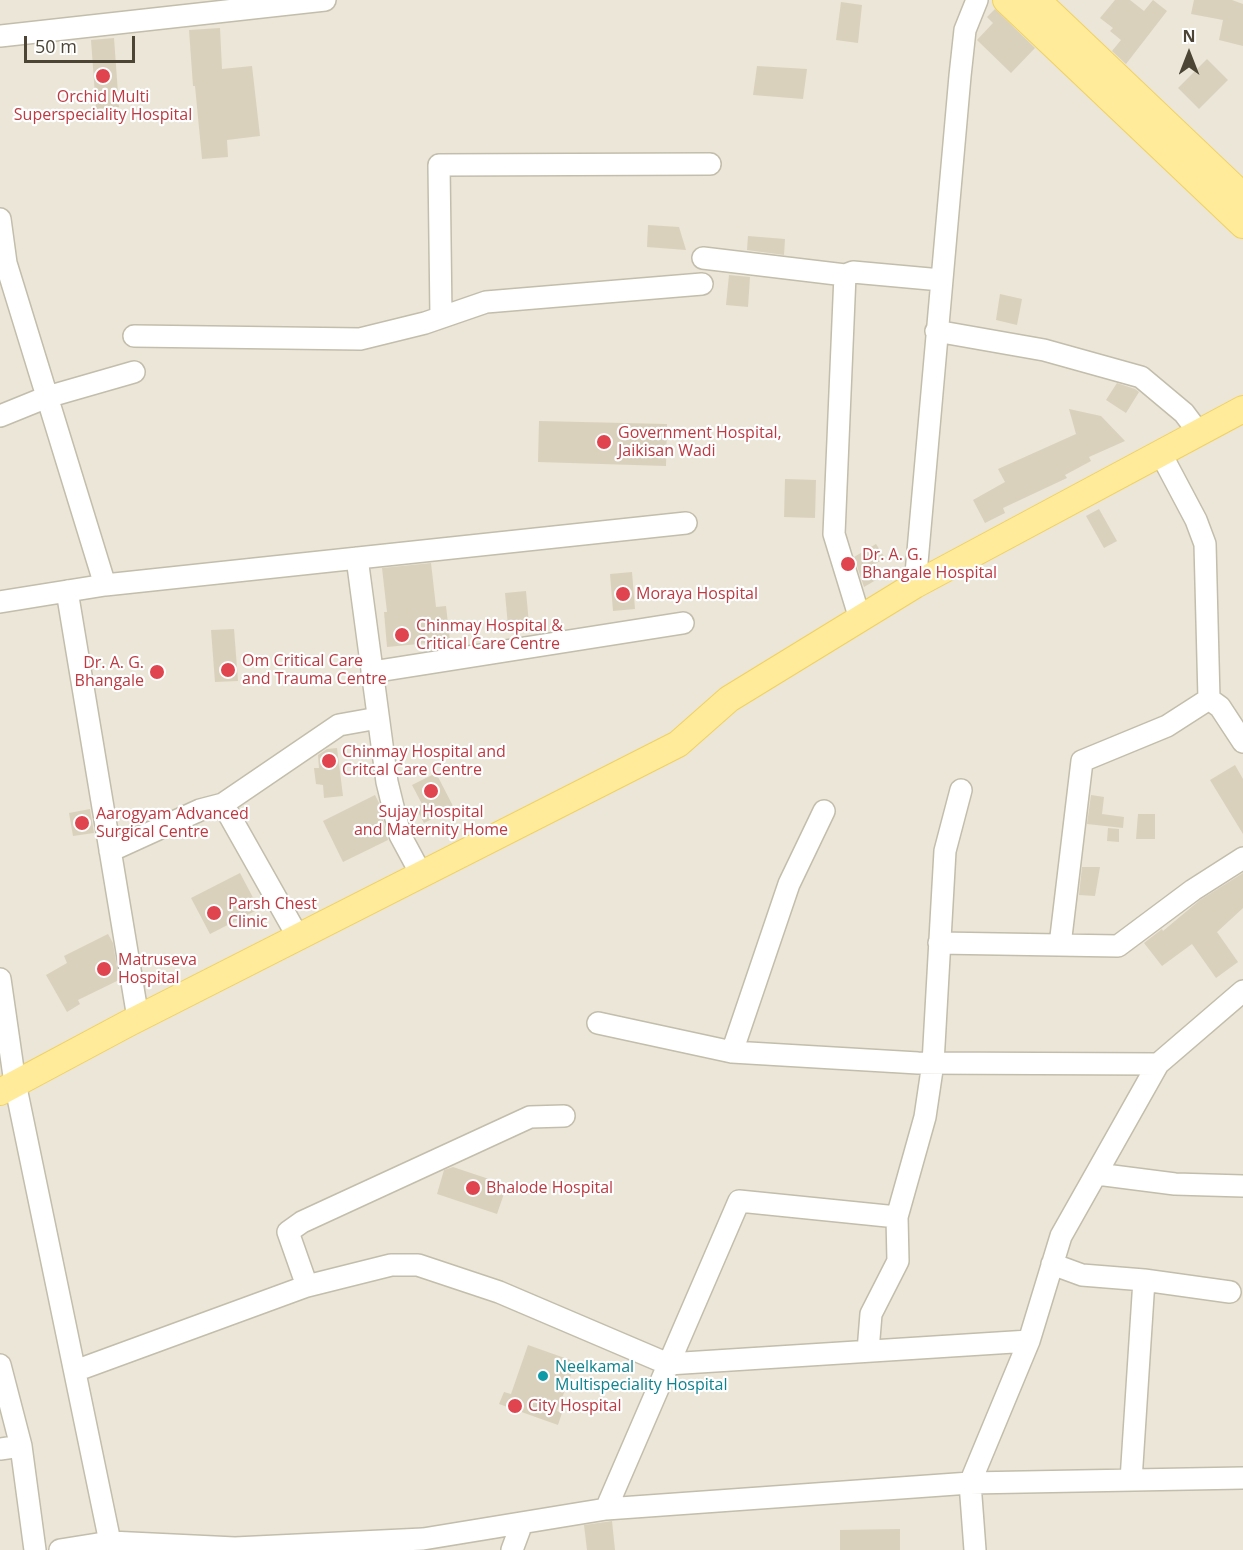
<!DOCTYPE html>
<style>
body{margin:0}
#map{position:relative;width:1243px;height:1550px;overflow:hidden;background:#f6f4ea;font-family:"Open Sans",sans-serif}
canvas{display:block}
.north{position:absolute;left:1159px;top:24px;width:60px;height:60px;-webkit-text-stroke:4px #fff;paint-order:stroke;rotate:0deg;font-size:16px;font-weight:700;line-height:24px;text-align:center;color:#4c4536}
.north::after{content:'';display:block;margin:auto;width:21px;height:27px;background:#4c4536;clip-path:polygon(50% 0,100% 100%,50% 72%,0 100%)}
.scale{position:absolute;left:24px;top:36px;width:111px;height:27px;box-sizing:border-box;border:3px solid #4c4536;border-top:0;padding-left:8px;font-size:18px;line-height:21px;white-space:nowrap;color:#4c4536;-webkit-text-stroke:4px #fff;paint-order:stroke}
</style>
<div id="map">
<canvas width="1243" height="1550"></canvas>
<div class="north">N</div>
<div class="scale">50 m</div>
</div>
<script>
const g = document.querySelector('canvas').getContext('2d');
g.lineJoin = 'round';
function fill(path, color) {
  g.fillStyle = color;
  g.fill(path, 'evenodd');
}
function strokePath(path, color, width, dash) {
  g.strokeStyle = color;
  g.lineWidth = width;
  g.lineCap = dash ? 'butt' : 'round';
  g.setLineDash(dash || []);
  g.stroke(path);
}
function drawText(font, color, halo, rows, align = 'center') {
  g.font = font + ' "Open Sans",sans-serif';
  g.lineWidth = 4.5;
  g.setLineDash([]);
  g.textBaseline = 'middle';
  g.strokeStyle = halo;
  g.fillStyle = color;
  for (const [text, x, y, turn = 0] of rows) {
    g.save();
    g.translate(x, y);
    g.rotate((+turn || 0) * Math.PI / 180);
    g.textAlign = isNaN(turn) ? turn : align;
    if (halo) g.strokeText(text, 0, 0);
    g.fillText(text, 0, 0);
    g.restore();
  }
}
fill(new Path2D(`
 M0,0H1243V1550H0Z`), '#ebe6d7');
fill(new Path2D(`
 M1115,0H1130L1144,11L1153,0L1167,11L1126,64L1112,51L1121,40L1110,31L1113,28L1100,18Z
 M1194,0H1232L1243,4V46L1219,40L1223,20L1191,14Z
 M841,2L862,5L858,43L836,40Z
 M995,9L1035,48L1011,73L977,40L993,23L987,17Z
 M220,28L222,69L252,66L260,136L227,140L228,157L202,159L195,86H193L189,30Z
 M114,38L119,107L96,109L91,40Z
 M1207,59L1228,80L1199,109L1178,88Z
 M757,66L807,69L803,99L753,95Z
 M648,225L679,227L686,250L647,247Z
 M748,236L785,239L784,255L747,250Z
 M729,275L750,277L748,307L726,305Z
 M1000,294L1022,299L1017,325L996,320Z
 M1117,383L1135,389L1139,392L1126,413L1106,400Z
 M1069,409L1101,416L1125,441L1089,457L1091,461L1065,475L1067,478L1003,508L1005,513L985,523L973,500L1005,482L998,469L1076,434Z
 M539,421L667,424L666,466L538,462Z
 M785,479L816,480L815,518L784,517Z
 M1099,509L1117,541L1104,548L1086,516Z
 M876,544L885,558L868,568L876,580L864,587L854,557Z
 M431,563L436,607L446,606L450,641L387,647L384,612H387L382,568Z
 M632,572L635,609L613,611L610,574Z
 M526,591L529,624L508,626L505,593Z
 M234,629L238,681L215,682L211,630Z
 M337,748L343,796L324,798L323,785L316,784L314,768H319L318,755L327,749Z
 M1235,765L1243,779V834L1210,780Z
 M436,773L454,808L424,823L416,808L422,804L412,785Z
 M375,795L379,803L388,840L343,862L323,821Z
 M1091,795L1104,797L1102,814L1124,817L1123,828L1087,824Z
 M90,809L94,833L73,836L69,813Z
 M1138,814H1155V839H1136Z
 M1108,828L1119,829V842L1107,841Z
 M1082,867H1100L1095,896L1079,895Z
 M240,873L259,909L210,934L191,898Z
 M1243,873V908L1217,932L1238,962L1216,978L1192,944L1162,966L1144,943L1162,929L1163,931L1200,900Z
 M108,934L113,943L119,980L78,1000L80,1004L67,1012L46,975L67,963L64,956Z
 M453,1167L507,1185L497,1214L437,1194L444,1170Z
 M528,1345L576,1362L557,1411L562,1413L558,1425L499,1404L504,1392L511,1394Z
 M612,1521L615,1550H587L584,1525Z
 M900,1529V1550H840V1530Z`), '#dad1bd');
const minor = new Path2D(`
 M0,36L325,0
 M0,219L6,263L105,585
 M703,258L845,275L853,272L941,280
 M845,275L834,534L860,619
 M441,317L439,165L710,164
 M936,331L1044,350L1141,377L1184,413L1199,433
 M134,336L360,339L425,323L486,302L702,284
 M0,416L47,397L134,372
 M1161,454L1196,520L1205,544L1209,699L1220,707L1243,742
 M357,558L387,782L400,835L421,874
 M915,585L960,76L965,30L977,0
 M67,591L138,1018
 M0,602L105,585L686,523
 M372,672L683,623
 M223,804L298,937
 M110,851L200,810L223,804L339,725L378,718
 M939,943L1118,946L1193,890L1243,858
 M1060,945L1082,761L1167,726L1209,699
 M0,979L15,1083L110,1542
 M598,1023L732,1052L918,1063L1158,1064
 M732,1052L789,884L824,811
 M1097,1174L1175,1184L1243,1186
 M1052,1264L1082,1275L1144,1280L1230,1292
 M307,1286L288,1232L302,1222L530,1117L564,1116
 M868,1351L871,1314L898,1261L897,1217L925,1117L933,1063L945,851L961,790
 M0,1365L21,1446L35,1550
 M75,1371L307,1286L391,1265H418L499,1292L668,1364L1029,1341
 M0,1449L21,1446
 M1131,1480L1144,1280
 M606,1509L739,1201L897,1217
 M60,1550L110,1542L235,1548L423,1539L606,1509L970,1483L1243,1478
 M512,1550L522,1523
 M975,1550L970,1483L1029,1341L1061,1236L1158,1064L1243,991`);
const major = new Path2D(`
 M1006,0L1243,225
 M1037,0L1243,196
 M0,1092L127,1024L678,744L729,699L915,585L1243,409`);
strokePath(minor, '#c3bdab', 24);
strokePath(major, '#f2d15c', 28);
strokePath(minor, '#fff', 21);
strokePath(major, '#ffeb9a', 26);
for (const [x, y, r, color] of [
 [103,76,8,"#e0444e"],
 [604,442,8,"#e0444e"],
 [848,564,8,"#e0444e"],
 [623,594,8,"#e0444e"],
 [402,635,8,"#e0444e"],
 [228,670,8,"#e0444e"],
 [157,672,8,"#e0444e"],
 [329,761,8,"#e0444e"],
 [431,791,8,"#e0444e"],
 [82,823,8,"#e0444e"],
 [214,913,8,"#e0444e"],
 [104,969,8,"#e0444e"],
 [473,1188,8,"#e0444e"],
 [543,1376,6,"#0f9aa8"],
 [515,1406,8,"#e0444e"]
]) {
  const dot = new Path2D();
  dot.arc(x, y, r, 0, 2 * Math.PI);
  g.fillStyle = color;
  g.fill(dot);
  strokePath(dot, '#fff', 2);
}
drawText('16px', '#be3a42', '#fff', [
 ["Orchid Multi",103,97,"center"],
 ["Superspeciality Hospital",103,115,"center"],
 ["Government Hospital,",618,433],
 ["Jaikisan Wadi",618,451],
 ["Dr. A. G.",862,555],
 ["Bhangale Hospital",862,573],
 ["Moraya Hospital",636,594],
 ["Chinmay Hospital &",416,626],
 ["Critical Care Centre",416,644],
 ["Om Critical Care",242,661],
 ["and Trauma Centre",242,679],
 ["Dr. A. G.",144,663,"right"],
 ["Bhangale",144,681,"right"],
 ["Chinmay Hospital and",342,752],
 ["Critcal Care Centre",342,770],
 ["Sujay Hospital",431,812,"center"],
 ["and Maternity Home",431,830,"center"],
 ["Aarogyam Advanced",96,814],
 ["Surgical Centre",96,832],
 ["Parsh Chest",228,904],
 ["Clinic",228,922],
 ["Matruseva",118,960],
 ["Hospital",118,978],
 ["Bhalode Hospital",486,1188],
 ["City Hospital",528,1406]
], 'left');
drawText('16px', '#0d838f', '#fff', [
 ["Neelkamal",555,1367],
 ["Multispeciality Hospital",555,1385]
], 'left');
</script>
